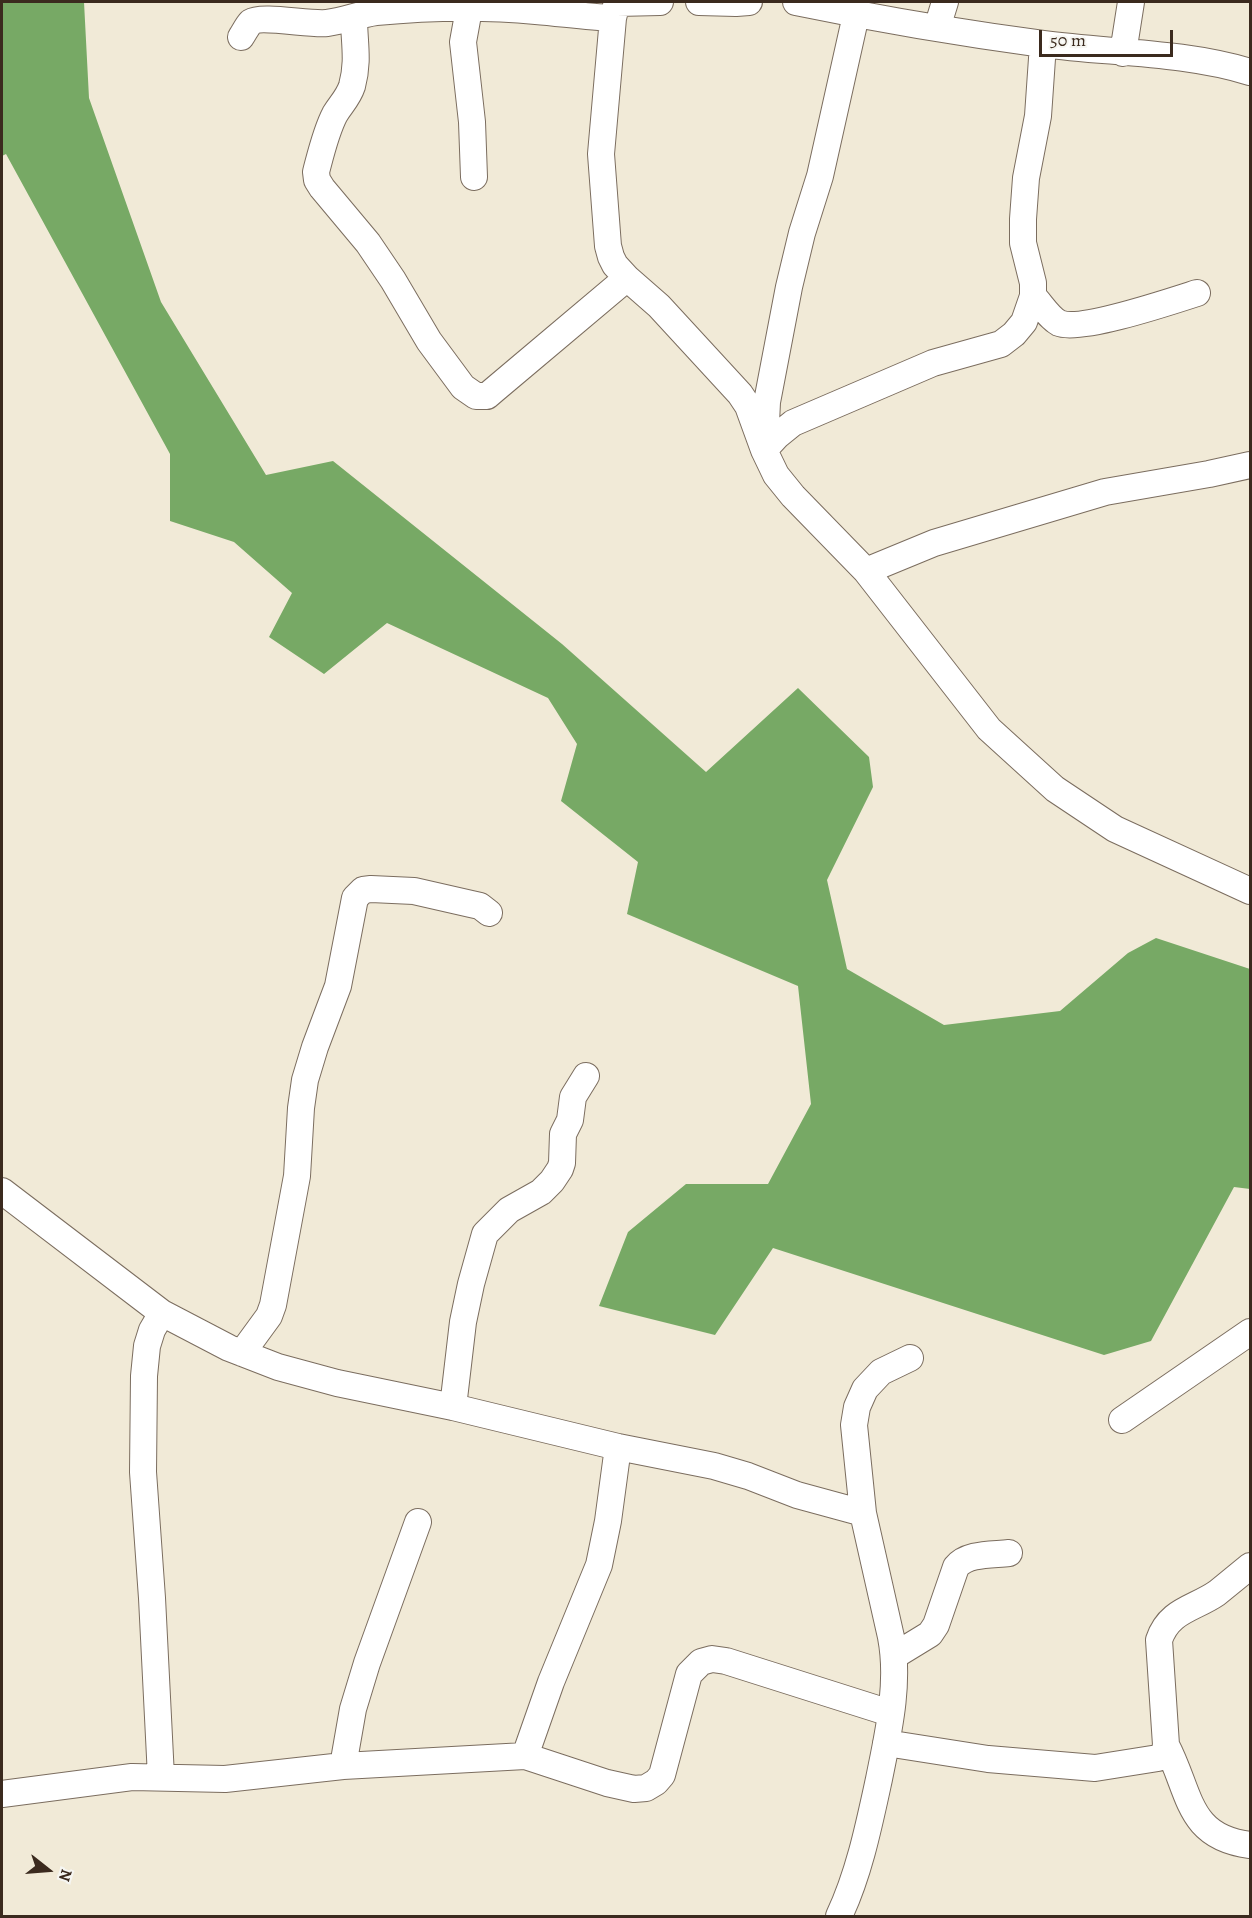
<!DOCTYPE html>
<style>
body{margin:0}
#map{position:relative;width:1252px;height:1918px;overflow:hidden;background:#f1ead7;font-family:Alegreya,serif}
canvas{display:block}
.frame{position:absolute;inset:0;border:3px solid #3b2a1e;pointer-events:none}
.north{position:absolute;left:18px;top:1840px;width:60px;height:60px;-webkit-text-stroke:4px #f6f6f2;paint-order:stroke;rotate:107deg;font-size:16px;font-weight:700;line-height:24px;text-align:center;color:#3b2a1e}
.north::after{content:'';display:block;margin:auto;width:21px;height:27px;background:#3b2a1e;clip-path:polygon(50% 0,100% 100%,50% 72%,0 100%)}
.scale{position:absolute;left:1039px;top:30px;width:134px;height:27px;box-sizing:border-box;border:3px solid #3b2a1e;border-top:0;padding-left:8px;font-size:18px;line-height:21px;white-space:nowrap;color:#3b2a1e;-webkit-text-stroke:4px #f6f6f2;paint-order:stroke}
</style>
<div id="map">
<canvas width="1252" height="1918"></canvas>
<div class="frame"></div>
<div class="north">N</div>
<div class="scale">50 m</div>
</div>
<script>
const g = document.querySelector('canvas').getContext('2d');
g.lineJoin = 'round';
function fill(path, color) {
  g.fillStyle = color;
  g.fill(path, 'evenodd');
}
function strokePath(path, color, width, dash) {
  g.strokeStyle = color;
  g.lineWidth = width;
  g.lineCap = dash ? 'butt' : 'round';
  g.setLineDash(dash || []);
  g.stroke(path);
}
fill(new Path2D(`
 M2,2H84L89,98L161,302L266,475L333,461L562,644L706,772L798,688L869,757L873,787L827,880L847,969L944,1025L1060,1011L1128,953L1156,938L1250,969V1189L1234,1187L1151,1341L1104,1355L773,1248L715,1335L599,1306L628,1232L686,1184H768L811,1104L798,986L627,914L638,862L561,801L577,744L548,698L387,623L324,674L269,637L292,593L234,542L170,521V454L6,154L2,156Z`), '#77a965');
const minor = new Path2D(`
 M617,2L613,18L601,154L608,246L611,257L615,265L627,278L659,306L740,394L748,406L764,450L776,475L793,496L866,571L989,729L1055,789L1115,829L1250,891
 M699,2L736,3L749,2
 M796,2C878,19 961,33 1043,44C1112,53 1184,52 1250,72
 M617,3L660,2
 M469,9L463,42L472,122L474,177
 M354,17C354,43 359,60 352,86C348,98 341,104 335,114C326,131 321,153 316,172L317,180L322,188L368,243L393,280L429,341L463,387L476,396H487L494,390L627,278
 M937,28L945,2
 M241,37C244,33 247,26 251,22C262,15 310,25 327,23C344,21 360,14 376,12C429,7 483,6 536,11C561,13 587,17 613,18
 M1123,53L1131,2
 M1033,296C1041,304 1049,318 1059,323C1080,332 1172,301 1197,293
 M761,441L766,423L767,402L789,287L802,233L820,176L856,15
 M764,450L777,436L793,423L933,363L1001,344L1014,334L1024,322L1033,296V283L1023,243V219L1026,178L1038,116L1043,44
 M866,571L934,543L1105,492L1209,474L1250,465
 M2,1191L162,1313L229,1348L278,1367L337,1383L453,1407L618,1447L714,1466L748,1476L797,1495L863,1513
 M242,1353L269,1316L273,1305L297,1176L301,1108L305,1080L315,1047L338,986L355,898L363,890L371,889L414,891L471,904L480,906L489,913
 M453,1407L463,1322L471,1284L485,1234L509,1210L541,1192L552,1181L560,1169L562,1163L563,1134L570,1120L573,1097L586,1076
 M1122,1420L1250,1332
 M894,1656L930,1634L936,1625L956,1567C967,1553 992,1555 1009,1553
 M886,1743L988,1759L1095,1768L1158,1758L1164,1754L1166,1745L1159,1640C1169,1610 1194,1609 1217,1593C1228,1584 1239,1575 1250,1566
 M1166,1745C1191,1792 1186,1837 1250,1845
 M525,1756L551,1682L599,1565L608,1521L618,1447
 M343,1766L353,1709L367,1663L418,1522
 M161,1777L152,1598L143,1472L144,1376L147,1346L152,1330L162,1313
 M2,1794L132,1777L225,1779L343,1766L525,1756L607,1783L634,1789L646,1788L656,1782L662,1775L689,1674L701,1662L712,1659L726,1661L890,1713
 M839,1916C859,1874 869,1825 879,1779C888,1734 900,1684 891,1637L863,1513L854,1425L857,1407L865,1389L881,1372L910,1358`);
strokePath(minor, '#7b6d5f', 28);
strokePath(minor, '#fff', 26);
</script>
